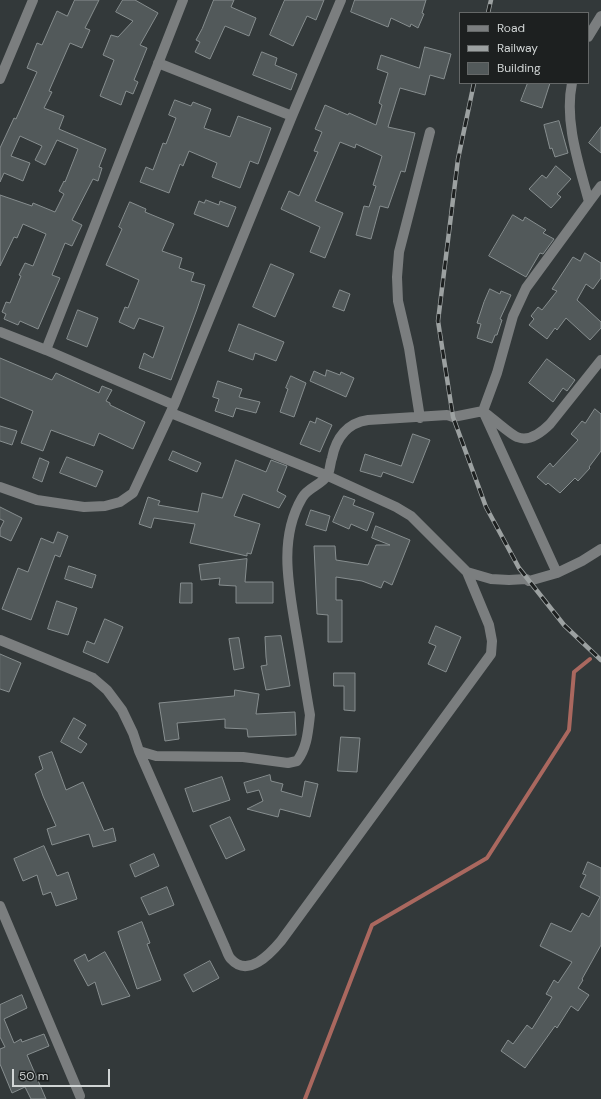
<!DOCTYPE html>
<style>
body{margin:0}
#map{position:relative;width:601px;height:1099px;overflow:hidden;background:#33393a;font-family:"DM Sans",sans-serif}
canvas{display:block}
.legend{position:absolute;left:459px;top:12px;width:130px;height:72px;box-sizing:border-box;background:#1d2020;border:1px solid #656868;margin:0;padding:5px 7px;list-style:none;font-size:12px;color:#d1d5d5}
.legend li{display:flex;align-items:center;gap:8px;height:20px}
.legend b{width:20px;border:1px solid #656868}
.scale{position:absolute;left:12px;top:1069px;width:98px;height:18px;box-sizing:border-box;border:2px solid #d1d5d5;border-top:0;padding-left:5px;font-size:12px;line-height:14px;white-space:nowrap;color:#d1d5d5;-webkit-text-stroke:3px #1d2020;paint-order:stroke}
</style>
<div id="map">
<canvas width="601" height="1099"></canvas>
<ul class="legend">
<li><b style="height:5px;background:#7b7e7f"></b>Road</li>
<li><b style="height:5px;background:#9ca1a1"></b>Railway</li>
<li><b style="height:11px;background:#52595a"></b>Building</li>
</ul>
<div class="scale">50 m</div>
</div>
<script>
const g = document.querySelector('canvas').getContext('2d');
g.lineJoin = 'round';
function strokePath(path, color, width, dash) {
  g.strokeStyle = color;
  g.lineWidth = width;
  g.lineCap = dash ? 'butt' : 'round';
  g.setLineDash(dash || []);
  g.stroke(path);
}
function fill(path, color) {
  g.fillStyle = color;
  g.fill(path, 'evenodd');
}
strokePath(new Path2D(`
 M305,1099L372,925L487,858L569,730L574,672L590,659`), '#aa685f', 4);
const building = new Path2D(`
 M75,0H99L85,28L90,30L82,48L70,43L49,91L52,92L44,108L64,116L59,129L106,149L99,167L102,168L98,181L93,179L72,220L82,225L72,246L65,243L52,275L60,278L38,329L20,321L18,325L4,319L6,314L2,312L6,302L10,303L21,276L19,275L25,263L33,266L46,234L23,224L17,238L14,237L0,266V195L32,206L33,203L55,212L64,194L59,191L64,181L65,182L78,149L57,140L45,165L35,160L42,146L20,136L11,156L30,163L23,181L4,173L0,182V148L14,118L16,119L37,72L27,68L37,43L42,45L57,11L67,16Z
 M123,0H135L158,13L140,45L147,48L134,80L138,82L133,94L126,91L121,105L100,96L114,60L103,55L111,35L118,37L133,21L116,12Z
 M214,0H234L231,7L256,18L249,36L225,26L210,59L195,52L200,42L196,40L202,29Z
 M285,0H324L316,20L307,16L293,46L270,35Z
 M355,0H426L422,13L424,14L418,28L411,24L410,27L391,18L388,27L351,12Z
 M425,47L451,54L444,79L430,75L425,95L400,88L388,127L415,133L405,172L401,171L388,208L380,206L371,239L356,235L364,206L369,207L376,186L373,185L382,156L356,144L355,148L340,142L315,201L343,213L325,258L310,252L320,227L281,209L289,191L299,196L318,152L314,151L322,132L315,129L325,105L348,115L349,113L376,125L382,105L379,103L388,73L377,69L381,55L419,68Z
 M262,52L277,58L275,65L297,74L291,90L253,75Z
 M528,83H550L542,108L521,101Z
 M175,100L191,106L193,102L211,109L204,128L230,137L238,116L271,128L258,164L250,161L240,188L212,177L217,163L189,151L183,166L180,164L169,193L140,182L146,167L153,170L163,143L166,144L176,118L169,115Z
 M559,121L568,153L555,157L552,148L550,149L544,125Z
 M601,127V153L589,143Z
 M556,166L571,179L557,194L561,197L551,208L529,189L542,175L546,178Z
 M206,200L219,205L220,201L236,207L228,227L194,214L199,201L204,203Z
 M130,202L146,209L145,212L174,224L162,251L182,258L179,268L194,273L191,281L205,285L197,309L171,380L139,368L144,353L153,358L164,327L139,318L134,329L119,322L125,307L128,308L139,280L106,265L122,229L119,227Z
 M513,215L523,221L525,217L546,230L543,233L554,239L543,254L540,253L526,277L489,256Z
 M585,253L601,263V278L593,289L586,284L577,300L601,322V328L590,340L566,318L557,330L555,328L547,339L529,325L534,319L531,316L538,307L542,310L557,291L552,289L573,257L580,261Z
 M271,264L294,274L275,317L253,307Z
 M490,289L500,294L501,291L511,295L500,319L502,320L497,335H495L492,343L477,338L481,324L477,323L484,302Z
 M340,290L350,294L344,311L333,307Z
 M78,310L98,318L87,347L67,339Z
 M239,324L284,342L276,361L255,353L253,360L229,351Z
 M0,358L52,380L56,373L99,393L102,386L112,390L106,401L110,403V405L145,422L133,449L99,433L94,446L51,430L43,451L21,443L33,411L0,397Z
 M547,359L575,380L567,391L563,388L553,402L529,383Z
 M327,370L340,375L341,372L354,378L346,397L310,381L314,371L325,376Z
 M291,376L306,383L294,417L280,412L288,389L286,388Z
 M218,381L242,389L239,397L260,402L256,413L236,408L233,417L215,411L219,399L213,397Z
 M595,409L601,414V451L589,467L590,468L578,481L575,478L560,493L548,483L546,485L537,477L550,463L553,467L578,440L571,434L582,421L585,423Z
 M317,418L332,425L320,452L300,444L310,421L315,423Z
 M0,426L17,431L12,445L0,441Z
 M413,434L430,440L413,483L383,472L381,477L360,471L365,454L401,466Z
 M173,451L201,463L197,472L169,460Z
 M67,457L103,471L96,487L60,473Z
 M40,458L49,462L42,482L33,478Z
 M236,460L266,472L271,460L287,466L277,491L286,496L279,508L243,494L234,516L260,524L251,554L247,553V556L190,543L195,524L154,518L151,528L139,524L148,497L160,501L158,505L198,512L202,493L222,498Z
 M344,496L355,500L353,505L374,513L367,531L351,524L349,529L333,522Z
 M0,507L22,518L11,541L0,536V529L4,521L0,519Z
 M311,510L330,516L326,531L306,525Z
 M376,526L410,540L392,585L384,581L381,588L362,581L336,577V600H342V642H328V615L317,614L314,546H335L336,560L368,565L376,545H390L372,538Z
 M58,532L68,536L60,557L55,555L31,620L2,609L18,568L28,572L41,538L53,543Z
 M247,559L245,582H273V603H236V586L219,585L220,578L201,580L199,565Z
 M69,566L96,575L92,588L65,579Z
 M181,583H192V603H180Z
 M57,601L77,608L68,635L48,629Z
 M105,619L123,627L108,663L83,652L87,641L94,644Z
 M436,626L461,637L446,672L428,664L436,646L429,643Z
 M281,636L290,686L266,690L261,666L267,665L266,657L265,637Z
 M239,638L244,668L234,670L229,639Z
 M0,654L21,663L9,692L0,689Z
 M334,673H355V711L344,710V686H334Z
 M235,690L259,694L256,714L295,712L296,735L248,737L247,729L225,728V719L177,723L179,739L165,741L159,703L234,696Z
 M74,718L86,725L78,738L87,744L81,753L61,742Z
 M341,737L360,738L357,772L338,771Z
 M52,752L66,790L83,782L104,831L113,828L116,841L93,847L89,834L52,845L47,829L56,826L43,796L35,774L43,769L39,757Z
 M270,775L271,781L283,784L281,791L302,797L305,781L318,784L310,817L280,809L278,817L247,809L263,801L259,790L247,793L244,783Z
 M222,777L230,800L193,812L185,789Z
 M230,817L245,850L226,859L210,826Z
 M44,846L57,876L68,872L77,899L56,906L51,892L43,895L37,875L23,881L14,859Z
 M154,854L159,866L135,877L130,865Z
 M588,862L601,868V945L582,979L583,980L578,988L589,995L578,1011L571,1006L557,1028L555,1026L525,1068L501,1051L508,1040L513,1044L527,1025L532,1029L552,997L546,994L554,980L558,983L572,962L540,946L551,923L571,932L582,913L589,917L600,897L580,887L586,875L583,874Z
 M167,887L174,905L149,915L141,898Z
 M142,922L150,943L147,944L161,980L137,989L118,932Z
 M105,952L130,996L102,1005L95,982L88,986L74,960L85,954L88,961Z
 M210,961L219,978L193,992L184,975Z
 M22,995L27,1008L4,1019L14,1043L21,1039L22,1042L44,1034L49,1046L27,1055L46,1099H31L25,1087L12,1093L0,1064V1049L5,1047L0,1037V1005Z`);
fill(building, '#52595a');
strokePath(building, '#878e8f', 1);
strokePath(new Path2D(`
 M588,37L601,16
 M158,63L292,116
 M0,79L33,0
 M589,202L601,186
 M0,332L46,350L183,0
 M46,350L174,405
 M484,412C491,417 511,435 517,437C529,442 542,432 550,424L601,360
 M171,413L328,476L396,507L411,516L467,572L491,579L509,580L526,579L529,581L557,573L582,561L601,549
 M420,418L409,348L398,301L397,277L399,252L430,132
 M0,487L37,500L84,507L105,506L120,502L133,493L174,405L292,116L341,0
 M557,573L483,411L497,373L513,316L526,288L589,202C579,164 564,122 572,83
 M0,640L93,678L107,690L122,710L133,733L139,751L225,947C227,951 228,956 231,959C248,978 270,954 281,941L491,654L492,641L489,625L467,572
 M139,751L156,756L243,757L288,763L297,761C307,748 308,732 310,715C305,687 301,659 296,631C289,587 278,539 302,498C307,488 321,485 327,476C330,472 330,463 332,458C336,438 347,423 368,420L447,415L453,417L483,411
 M0,906L80,1096`), '#7b7e7f', 10);
const rail = new Path2D(`
 M488,13L491,0
 M474,83L458,159L438,321L453,417L486,507L519,568L564,625L601,660`);
strokePath(rail, '#9ca1a1', 4.5);
strokePath(rail, '#1d2020', 3, [9]);
</script>
